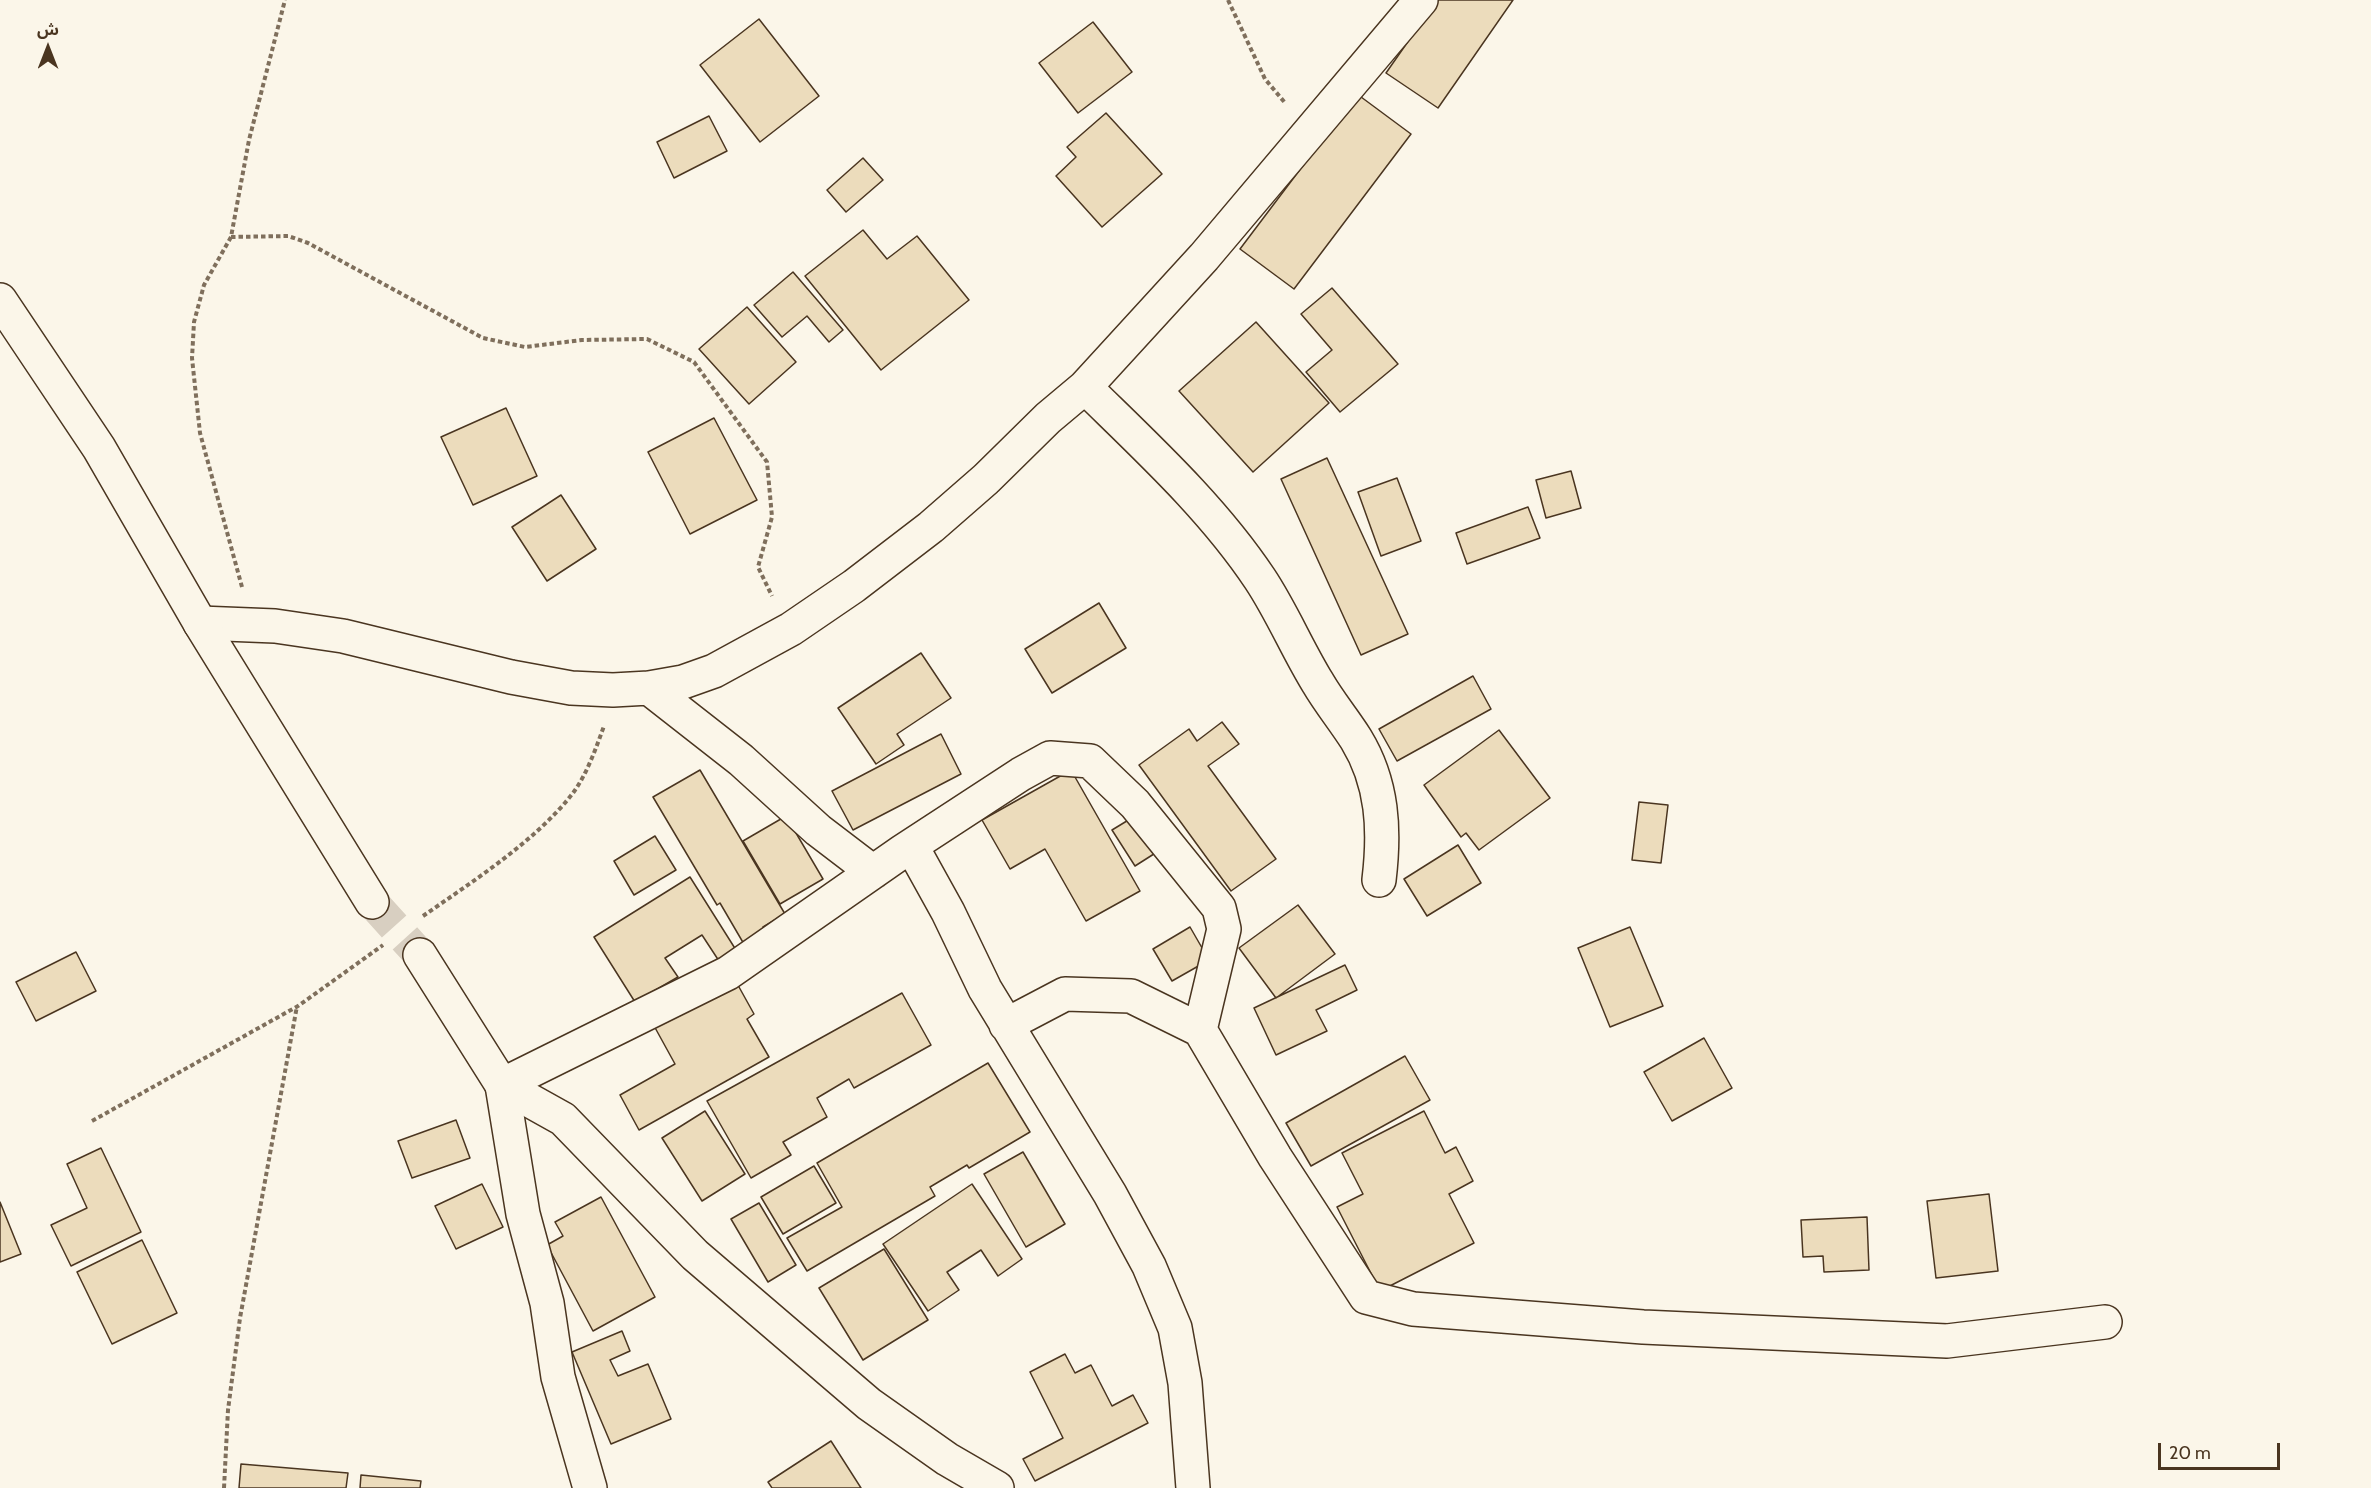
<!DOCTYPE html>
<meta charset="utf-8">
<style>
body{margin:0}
#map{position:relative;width:2371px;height:1488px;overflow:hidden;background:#fbf6e9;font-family:Cabin,"Noto Sans Arabic",sans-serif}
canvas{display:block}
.north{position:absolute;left:18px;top:18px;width:60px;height:60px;-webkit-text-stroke:4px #fbf6e9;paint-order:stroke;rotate:0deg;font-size:16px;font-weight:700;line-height:24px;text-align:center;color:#4a3520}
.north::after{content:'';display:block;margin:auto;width:21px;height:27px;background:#4a3520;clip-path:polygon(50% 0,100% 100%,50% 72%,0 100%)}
.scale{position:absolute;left:2158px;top:1443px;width:122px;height:27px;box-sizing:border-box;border:3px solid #4a3520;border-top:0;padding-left:8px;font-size:18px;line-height:21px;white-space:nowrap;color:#4a3520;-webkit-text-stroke:4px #fbf6e9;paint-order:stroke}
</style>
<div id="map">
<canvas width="2371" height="1488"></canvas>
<div class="north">ش</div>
<div class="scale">20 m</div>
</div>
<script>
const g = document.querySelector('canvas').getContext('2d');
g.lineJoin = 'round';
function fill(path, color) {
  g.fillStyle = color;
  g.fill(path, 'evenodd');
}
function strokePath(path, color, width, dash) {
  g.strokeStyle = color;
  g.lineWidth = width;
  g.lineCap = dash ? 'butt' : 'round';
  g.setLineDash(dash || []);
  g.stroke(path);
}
const building = new Path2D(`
 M1437,0H1513L1438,108L1386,73Z
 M759,19L819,96L760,142L700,65Z
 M1093,22L1132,72L1078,113L1039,63Z
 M1357,94L1411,134L1294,289L1240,249Z
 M1106,113L1162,174L1102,227L1056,176L1076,157L1067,147Z
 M709,116L727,151L674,178L657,142Z
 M863,158L883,180L846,212L827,190Z
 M863,230L887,259L917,236L969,300L881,370L805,276Z
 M793,272L843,330L829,342L807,316L782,337L754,305Z
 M1332,288L1398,364L1340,412L1306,372L1332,350L1301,314Z
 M747,307L796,362L749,404L699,349Z
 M1256,322L1329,403L1253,472L1179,391Z
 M506,408L537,476L473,505L441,437Z
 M714,418L757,500L690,534L648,452Z
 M1327,458L1408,634L1361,655L1281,479Z
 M1571,471L1581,508L1546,518L1536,480Z
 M1397,478L1421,541L1381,556L1358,492Z
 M561,495L596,549L547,581L512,527Z
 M1528,507L1540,538L1467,564L1456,533Z
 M1099,603L1126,648L1052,693L1025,649Z
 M921,653L951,698L897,734L904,745L876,764L838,708Z
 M1473,676L1491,709L1397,761L1379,729Z
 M1222,722L1239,744L1208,766L1276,859L1231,891L1139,765L1189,729L1197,741Z
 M1499,730L1550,798L1479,850L1466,833L1461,837L1424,785Z
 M941,734L961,774L853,830L832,791Z
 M700,770L785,914L763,927L769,938L748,951L720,903L717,905L653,797Z
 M1071,770L1140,891L1086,921L1045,849L1010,869L982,820Z
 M1639,802L1668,805L1661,863L1632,860Z
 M786,816L823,879L780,904L743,841Z
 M1135,816L1157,852L1135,866L1112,830Z
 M655,836L676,870L634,895L614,861Z
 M1458,845L1481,883L1427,916L1404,879Z
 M690,877L736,950L719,961L702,935L665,958L678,977L635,1002L594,937Z
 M1298,905L1335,954L1276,998L1239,948Z
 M1190,927L1209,960L1172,981L1153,949Z
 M1630,927L1663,1006L1610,1027L1578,948Z
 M76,952L96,991L36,1021L16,982Z
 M1345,965L1357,990L1316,1010L1327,1031L1276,1055L1254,1008Z
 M734,978L754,1014L747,1019L769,1057L639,1130L620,1095L675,1064L653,1024Z
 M902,993L931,1045L854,1088L849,1079L817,1098L827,1117L783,1142L791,1155L751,1178L707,1101Z
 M1704,1038L1732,1088L1672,1121L1644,1072Z
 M1405,1056L1430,1100L1311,1166L1286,1123Z
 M988,1063L1030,1132L969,1168L967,1165L930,1187L935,1196L807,1271L787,1238L842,1207L817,1163Z
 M705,1111L745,1174L702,1201L662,1138Z
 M1424,1111L1445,1153L1456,1147L1473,1181L1449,1194L1474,1243L1380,1291L1337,1207L1363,1194L1342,1153Z
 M456,1120L470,1158L412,1178L398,1141Z
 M101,1148L141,1232L71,1266L51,1225L87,1208L67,1164Z
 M1023,1152L1065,1224L1026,1247L984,1174Z
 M814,1166L836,1203L783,1234L761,1197Z
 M482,1184L503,1227L456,1249L435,1206Z
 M972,1184L1022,1259L998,1276L981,1250L947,1272L959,1290L928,1311L883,1244Z
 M1989,1194L1998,1271L1936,1278L1927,1201Z
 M601,1197L655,1297L593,1331L547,1245L563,1236L555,1222Z
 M0,1202L21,1254L0,1262Z
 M759,1203L796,1265L768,1282L731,1219Z
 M1867,1217L1869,1270L1824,1272L1823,1256L1803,1257L1801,1220Z
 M142,1240L177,1313L112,1344L77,1272Z
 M884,1249L928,1320L863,1360L819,1288Z
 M622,1331L630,1351L610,1360L618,1376L648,1364L671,1419L611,1444L572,1352Z
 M1065,1354L1075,1373L1091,1365L1112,1406L1133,1395L1148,1423L1035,1481L1023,1459L1063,1438L1030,1372Z
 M831,1441L861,1488H772L768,1482Z
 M241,1464L348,1473L346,1488H239Z
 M361,1475L421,1481L420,1488H360Z`);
fill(building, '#ecdcbc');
strokePath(building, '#4a3520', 1.5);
strokePath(new Path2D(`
 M372,902L420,955`), '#d8cfc1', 33, [33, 16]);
const minor = new Path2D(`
 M1085,387C1146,447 1212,507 1260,579C1282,612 1297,649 1318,683C1329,702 1344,720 1356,739C1383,783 1385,830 1379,880
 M200,623L275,626L343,636L511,677L571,688L613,690L649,688L683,682L714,671L791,629L854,586L931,527L986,479L1048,418L1085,387L1204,257L1421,0
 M649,688L741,760L818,830L873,872
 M912,847L948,912L985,989L1110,1194L1149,1266L1175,1328L1185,1383L1193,1488
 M1006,1025L1065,994L1131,996L1200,1030L1275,1157L1366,1297L1413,1309L1643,1327L1947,1341L2105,1322
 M590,1488L558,1377L547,1303L523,1214L502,1085L728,973L903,851L1021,774L1050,758L1090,761L1135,804L1219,908L1224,929L1200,1030`);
const tertiary = new Path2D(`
 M0,300L99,448L200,623L372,902
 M420,955L502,1085L563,1119L695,1255L869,1404L947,1459L997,1488`);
strokePath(minor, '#4a3520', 36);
strokePath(tertiary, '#4a3520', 36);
strokePath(new Path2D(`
 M1228,0L1265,79L1286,104
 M231,237L288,236L308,243L483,338L525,347L582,340L647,339L694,362L767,462L772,517L758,567L772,596
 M242,587L200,433L192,358L194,322L204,285L231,237L249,140L285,0
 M423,916C472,882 537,840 573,793C587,774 596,748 604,726
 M92,1121L298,1006L383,945
 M224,1488L228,1410L240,1318L297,1006`), '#7f6f5c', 4, [4.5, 3]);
strokePath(minor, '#fbf6e9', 33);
strokePath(tertiary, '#fbf6e9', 33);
</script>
